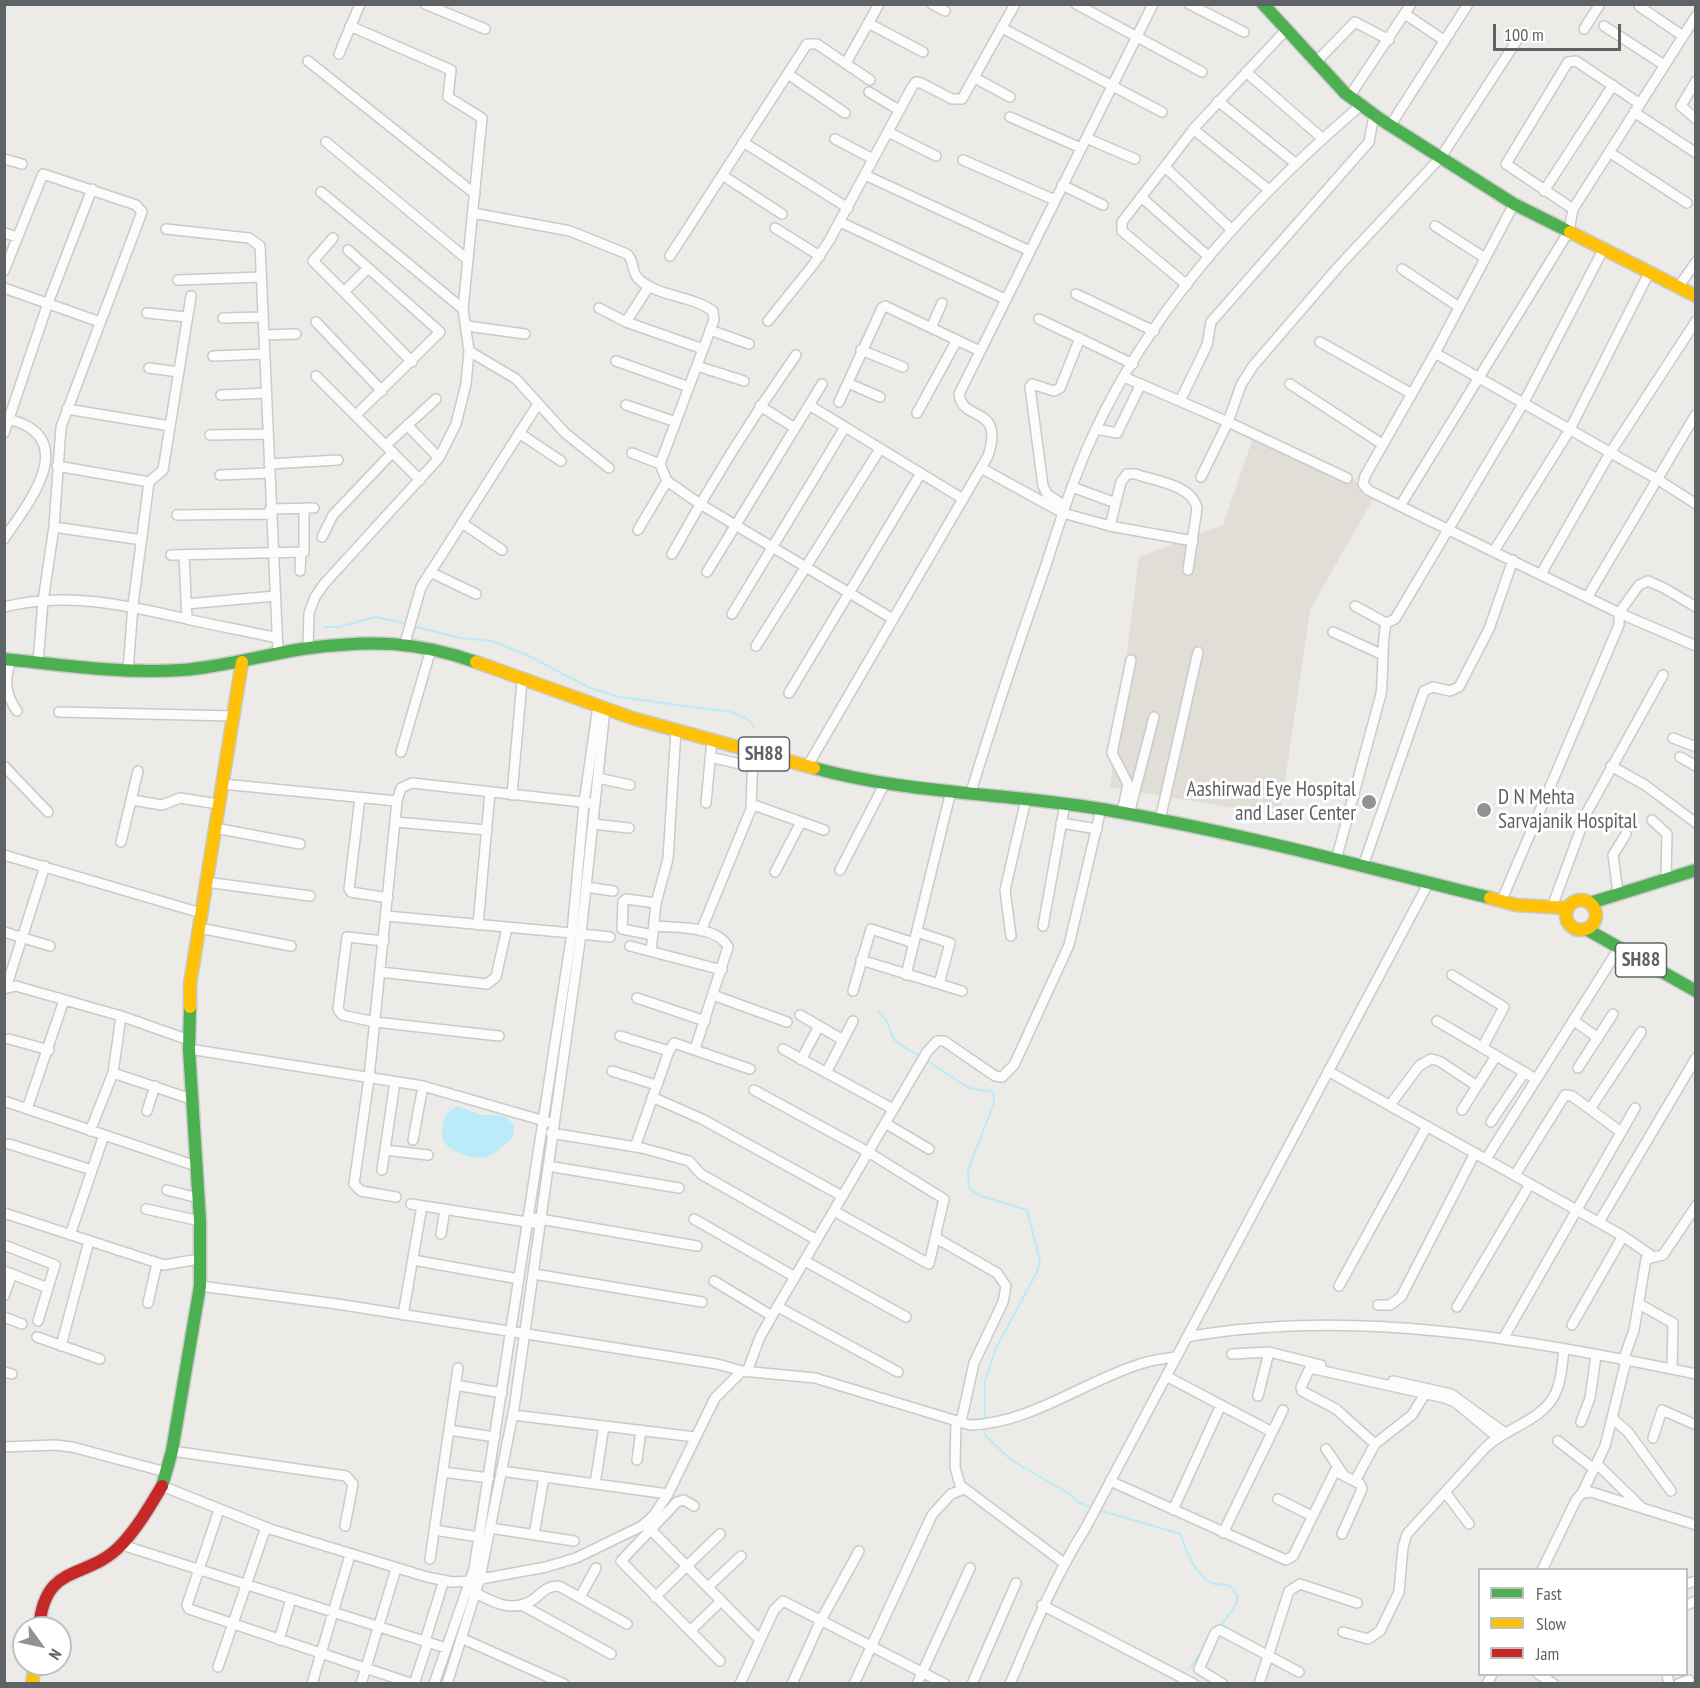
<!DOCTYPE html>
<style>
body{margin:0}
#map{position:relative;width:1700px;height:1688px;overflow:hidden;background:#edebe8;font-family:"PT Sans Narrow",sans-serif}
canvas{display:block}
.frame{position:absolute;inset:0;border:6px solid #5d6366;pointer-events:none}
.legend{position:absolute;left:1478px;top:1568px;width:210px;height:108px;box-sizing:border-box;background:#fff;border:2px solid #bec1c2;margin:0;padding:8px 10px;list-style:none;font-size:18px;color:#5d6366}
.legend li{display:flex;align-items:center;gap:12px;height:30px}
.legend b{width:30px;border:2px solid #bec1c2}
.north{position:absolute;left:12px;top:1616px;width:60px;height:60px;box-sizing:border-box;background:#fff;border:2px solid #bec1c2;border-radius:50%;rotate:123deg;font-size:16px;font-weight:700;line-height:24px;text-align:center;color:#5d6366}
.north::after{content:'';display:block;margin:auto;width:21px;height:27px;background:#8f9394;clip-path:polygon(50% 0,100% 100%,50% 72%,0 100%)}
.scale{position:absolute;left:1493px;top:24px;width:128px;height:27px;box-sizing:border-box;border:3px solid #5d6366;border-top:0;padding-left:8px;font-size:18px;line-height:21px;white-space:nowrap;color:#5d6366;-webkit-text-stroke:4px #fff;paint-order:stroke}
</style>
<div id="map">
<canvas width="1700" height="1688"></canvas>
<div class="frame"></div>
<ul class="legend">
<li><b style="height:8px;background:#4caf50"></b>Fast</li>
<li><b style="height:8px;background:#ffc107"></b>Slow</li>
<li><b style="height:8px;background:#c62828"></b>Jam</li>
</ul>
<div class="north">N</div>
<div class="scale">100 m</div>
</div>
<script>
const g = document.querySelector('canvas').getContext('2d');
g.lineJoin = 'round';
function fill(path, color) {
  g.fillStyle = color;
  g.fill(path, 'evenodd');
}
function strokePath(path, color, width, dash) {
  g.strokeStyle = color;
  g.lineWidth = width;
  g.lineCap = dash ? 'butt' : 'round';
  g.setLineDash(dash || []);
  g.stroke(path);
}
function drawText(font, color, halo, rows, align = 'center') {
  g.font = font + ' "PT Sans Narrow",sans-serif';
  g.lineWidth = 6;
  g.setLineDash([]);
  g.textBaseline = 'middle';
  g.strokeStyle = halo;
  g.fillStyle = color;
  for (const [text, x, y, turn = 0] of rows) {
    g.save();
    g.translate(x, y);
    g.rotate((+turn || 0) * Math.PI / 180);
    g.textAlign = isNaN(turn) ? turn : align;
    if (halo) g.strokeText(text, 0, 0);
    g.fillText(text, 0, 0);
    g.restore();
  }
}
fill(new Path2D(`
 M1255,432L1377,492L1310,610L1280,816L1110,787L1139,557L1223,525Z`), '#e1ddd7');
fill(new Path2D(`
 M457,1106L481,1115L505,1116L514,1125L513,1138C505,1144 496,1154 486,1157C473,1160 450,1152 443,1141C440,1134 444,1119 447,1113Z`), '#bbeaf8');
strokePath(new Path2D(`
 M413,626L461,638L492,641L525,654L590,688L619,697L731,712L748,719L754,727
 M325,627H339L376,617L408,624
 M878,1012C892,1024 886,1024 893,1037C897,1046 913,1051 921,1057
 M926,1060L969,1088L993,1092L994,1103L968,1170L969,1188L978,1195L1027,1210L1040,1261L1037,1272L997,1346L985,1381V1421
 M984,1426V1434L1011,1460L1068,1493L1080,1503L1093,1508
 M1098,1510L1181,1534C1184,1549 1197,1576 1211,1583C1217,1585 1224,1584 1230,1586L1238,1596L1236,1604L1220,1627
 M1189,1669L1204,1648`), '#bbeaf8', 2);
const street = new Path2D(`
 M425,4L485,29
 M932,4L945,11
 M1076,4L1202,72
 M1189,4L1244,32
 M1639,6L1683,36
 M1405,14L1445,41
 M868,23L923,52
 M1604,26L1664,65
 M1002,28L1162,112
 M1584,29L1600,4
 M339,54L360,4
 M308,61L475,194
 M846,63L879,4
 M1315,63L1355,22L1389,40
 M1246,72L1322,138
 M788,74L845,113
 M975,78L1010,97
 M1696,81L1681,106L1696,119
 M869,92L899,110
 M1349,97L1411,4
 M1218,101L1295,163
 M1634,112L1696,153
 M1010,117L1081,148
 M1390,126L1468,4
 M1193,129L1269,190
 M888,132L936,156
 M1086,138L1135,159
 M835,139L873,159
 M326,142L468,260
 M743,142L848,208
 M1609,152L1687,203
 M4,159L22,164
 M963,160L1055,200
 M1165,167L1232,230
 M722,175L782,214
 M865,175L1030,251
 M1062,185L1103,205
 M1544,191L1613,85
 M321,192L463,309
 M1141,197L1209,257
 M1573,209L1506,164L1568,62L1576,61L1640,104
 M473,213L570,231L627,254C636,262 629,272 642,282C663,297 692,296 713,311L714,320L660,464L667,481L700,504L893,619
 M840,222L1005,299
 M1435,226L1485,258
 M775,228L820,256
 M166,229L249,238L260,246L278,652
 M4,233L17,237
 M333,238L313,261L344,292
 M348,250L440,332L356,415
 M670,256L807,44H817L870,80
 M368,268L344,292L412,362
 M1402,269L1459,307
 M4,271L43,174L136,205L142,212L61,427L54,527L43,601L38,663
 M178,280L261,277
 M1187,285L1122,231V222L1196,126L1286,30
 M1679,286L1696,262
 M4,288L100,322
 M1076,294L1154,331
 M599,308L626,322L703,349
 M147,313L187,317
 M223,318L263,317
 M1039,319L1133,364
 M768,321L813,265L829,241L912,87L916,82L921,83L952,99H962L1015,4
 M316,322L382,391
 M626,322L649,286
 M467,326L525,334
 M931,328L942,303
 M710,330L749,344
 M264,335L296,334
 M1320,342L1412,394
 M861,350L903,367
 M469,351L516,379L565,433L609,468
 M1435,353L1657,479L1696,504
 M213,356L264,354
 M616,361L689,387
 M697,366L744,381
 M149,368L179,372
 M316,376L420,480
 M1124,377L1228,422L1347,478
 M848,383L880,397
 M1290,384L1382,444
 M221,395L266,393
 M1180,401L1207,345L1211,322L1369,142L1374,115
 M839,402L882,308L885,306L980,351
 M626,405L676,422
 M809,405L963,499
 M760,406L795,428
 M67,409L170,426
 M917,413L957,340
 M4,418C12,420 20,422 27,426C73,452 22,511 4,539
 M407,425L439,458
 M1096,429L1117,433L1141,384
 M4,433L48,303L92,189
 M519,433L561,461
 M210,435L268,434
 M386,445L436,399
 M632,453L660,464
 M269,464L338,460
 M57,466L149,482L163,470L191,296
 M981,468L1063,513L1110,526L1193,541
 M220,475L270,473
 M1201,477L1228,422L1241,385L1253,366L1339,266L1441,157L1521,34
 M1072,487L1116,503
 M1065,506L1047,494L1043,486L1030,387L1032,384L1054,391L1060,388L1080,338
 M1400,506L1569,231L1573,209L1696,16
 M270,509L314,508
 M177,515L270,514
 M462,523L502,550
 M1110,526L1121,482L1127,474H1135C1156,481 1192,485 1197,508L1188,570
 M54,527L142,540
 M638,530L667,481
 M322,537L333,515L393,452
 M1494,551L1569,431L1650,271
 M672,554C710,485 751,419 796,355
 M171,555L304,552V508
 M184,555L187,619
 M300,571L301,552
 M430,572L476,594
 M707,572L822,384
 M1541,574L1610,453L1696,321
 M1588,596L1696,414
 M186,604L275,596
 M1355,606L1386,623L1395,619L1523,404L1604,248
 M4,607C66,591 126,605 187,619C217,626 247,631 277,638
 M1696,607L1664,588L1648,581L1639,585L1619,613L1696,646
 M732,614L845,427
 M1333,632L1381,654
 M405,643L421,587L538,404
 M756,646L880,449
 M308,648L309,613L315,597L324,584L439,458L456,424L466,384L469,351L463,309L482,118L448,97L451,70L350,26
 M11,660C4,680 5,694 17,711
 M128,671L133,605L149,482
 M789,693L921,473
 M59,712L232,716
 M1673,738L1696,747
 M401,752L431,649
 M710,757L753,767
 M1680,757L1696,766
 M4,766L48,812
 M1611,766L1645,785L1696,823
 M807,767L988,456C1005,404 962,423 959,394L1153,4
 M598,778L630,785
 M222,784L397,801
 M971,792C994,717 1019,642 1045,568C1060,522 1074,475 1095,431C1154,304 1255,196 1360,106
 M512,795L522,681
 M360,798L349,889L351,892L388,898
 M132,800L162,805L180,798L218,804
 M706,803L712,740
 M751,804L824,830
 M1122,813L1128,784L1112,753L1131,660
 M1129,814L1154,717
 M1160,820L1198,652
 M1652,820L1667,834L1666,878
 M395,822L487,830
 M1061,823L1097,829
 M593,824L629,828
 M215,828L300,844
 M121,842L138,771
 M4,855L201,913
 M1336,860L1381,694C1384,670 1381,647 1386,623
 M1363,866L1424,691L1433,687L1450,691L1459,687L1489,629L1513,560
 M840,870L885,783
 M775,872L801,822
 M206,882L310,896
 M586,887L613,891
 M1618,892L1613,855L1626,834
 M1501,902L1619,625V613L1400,506L1368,490L1363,484L1365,476L1435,353L1514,204
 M1552,907L1587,812L1663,675
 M386,916L572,933
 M478,925L490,792
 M654,926C675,928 717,925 728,947L695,1049
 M1043,926L1065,804
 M199,928L291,946
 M701,931L751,809L753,751
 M4,932L50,946
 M917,932L950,943L939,984
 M581,934L610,937
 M653,935L622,929L623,902L626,899L656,903
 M1011,936L1005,890L1026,799
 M384,941L347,937L338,1009L342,1015L375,1022L499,1036
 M630,946L722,970
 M651,951L656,903L668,859L676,730
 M861,960L962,991
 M380,972L487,984L496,977L507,928
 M906,975L951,791
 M1452,975L1504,1007L1482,1048
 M6,988L45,866
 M4,989L16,986L121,1016L189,1040
 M853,991L871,929L914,943
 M713,995L787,1022
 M637,998L705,1021
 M800,1015L843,1040
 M1573,1020L1598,1038
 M1437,1021L1536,1079
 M620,1036L669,1051
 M9,1039L49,1050
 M189,1049L423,1086L548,1122
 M783,1049L893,1109
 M801,1060L819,1026
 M1578,1068L1613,1014
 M612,1071L656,1085
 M1328,1071L1623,1236L1652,1256
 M113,1073L191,1099
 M826,1073L853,1021
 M754,1090L868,1152L944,1199L929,1264L834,1211
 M652,1097L702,1119L842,1196
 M4,1101L196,1166
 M1390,1105L1419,1066L1431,1059L1439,1061L1477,1086
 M27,1109L64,1000
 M1590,1109L1641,1032
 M1462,1110L1496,1056
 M147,1111L155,1086
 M1491,1122L1524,1073
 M885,1123L929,1149
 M90,1131L113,1073L121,1016
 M551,1133L642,1148L689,1161L701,1174L817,1240
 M413,1140L423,1086
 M9,1144L92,1170
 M635,1147L669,1051L674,1043L750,1069
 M385,1150L428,1155
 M1486,1159L1619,948
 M548,1166L679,1188
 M382,1170L395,1082
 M1515,1175L1565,1095L1572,1096L1621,1132
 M167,1190L198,1198
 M396,1197L361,1191L354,1184L369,1078L397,801L401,788L412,783L590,803
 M411,1204L533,1223
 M146,1209L200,1221
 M4,1213L164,1265L199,1259
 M528,1217L697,1246
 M694,1219L795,1277
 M1599,1222L1696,1058
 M441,1234L445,1209
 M70,1235L104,1135
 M936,1238L997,1273L1006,1286L1003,1302L974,1363L961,1422
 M4,1245L55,1265L38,1321
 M413,1260L519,1279
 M805,1261L906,1317
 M4,1271L48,1288
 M534,1274L702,1302
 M714,1281L772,1316
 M200,1286L337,1304L717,1364L742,1371L815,1378L970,1425C1031,1423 1083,1382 1140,1364C1151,1360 1164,1359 1176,1357
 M1339,1286L1427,1126
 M4,1296L12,1274
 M148,1303L157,1263
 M1639,1304L1673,1323L1672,1369
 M1378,1305H1390L1401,1297L1475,1153
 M778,1307L898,1372
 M1457,1307L1530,1184
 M403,1315L422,1206
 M4,1317L22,1324
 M1572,1325L1623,1236
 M37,1337L100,1359
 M1187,1337C1356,1307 1529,1340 1696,1374
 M1503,1339L1635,1108
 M61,1346L89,1241
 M1232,1354L1269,1352L1321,1365
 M1623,1361L1634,1330L1646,1259L1663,1255L1696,1206
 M4,1372L12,1374
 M747,1372L760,1337L772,1316L927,1052L937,1041H944L995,1076L1002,1077L1014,1065L1069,945L1101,809
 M1166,1376L1272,1432
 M1393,1381L1451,1394L1505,1433
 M455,1385L502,1393
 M1258,1396L1269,1352
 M513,1415L695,1437
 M1613,1419L1628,1432L1671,1491
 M956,1421L955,1467L960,1485L1064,1563
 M1581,1422L1590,1398L1596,1356
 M449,1430L495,1437
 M1653,1438L1662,1410L1696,1425
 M1558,1441L1594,1469
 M1375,1444L1336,1409L1302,1391L1301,1387L1310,1368L1445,1398L1455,1402L1497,1437
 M4,1447L55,1445L72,1447L166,1472
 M1326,1449L1343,1474
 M172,1451L346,1476L353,1484L345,1526
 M637,1460L641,1430
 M1597,1464L1640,1506
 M501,1471L668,1494
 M443,1472L489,1478
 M1110,1481L1286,1560L1293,1556L1335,1471L1360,1484L1362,1489L1342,1534
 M1355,1481L1375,1444L1412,1415L1425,1394
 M595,1484L604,1426
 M162,1486L270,1529L427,1577L452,1582L470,1581L546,1567L576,1558L642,1526L654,1515L668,1494L715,1398L742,1371
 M1445,1492L1469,1524
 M1582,1493L1605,1446L1626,1361
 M1278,1499L1312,1516
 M694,1506L684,1500L677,1502L621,1561L720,1661
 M219,1510L187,1605L189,1609L413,1684
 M1173,1510L1221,1405
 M490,1528L574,1541
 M650,1529L760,1640
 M434,1530L479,1537
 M1223,1533L1283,1410
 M534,1535L544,1477
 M122,1545L446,1648
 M430,1559L458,1368
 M1542,1570L1576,1500L1582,1493L1591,1492L1696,1525
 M1686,1584L1696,1581
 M708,1587L741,1556
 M472,1591C492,1602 513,1614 534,1599C543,1592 547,1586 559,1586L627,1624
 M580,1597L596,1568
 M655,1597L720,1534
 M522,1605L611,1654
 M1042,1605L1194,1684
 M1686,1605L1696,1601
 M690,1631L721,1601
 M1343,1632L1368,1639L1380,1631L1399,1592L1403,1547L1407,1534L1486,1447C1507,1427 1543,1421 1556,1392C1562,1379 1562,1363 1564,1350
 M461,1638L564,1684
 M279,1640L291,1599
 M425,1641L444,1580
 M218,1667L266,1527
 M1538,1674L1554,1684
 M1667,1674L1669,1684
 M312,1684L350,1555
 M361,1684L396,1569
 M414,1684L428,1642
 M434,1684L474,1569L572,933L584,803L598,706
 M447,1684L480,1578L514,1409L581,934L605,709
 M740,1684L774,1610L783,1601L945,1684
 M792,1684L821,1620L859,1551
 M854,1684L932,1515L951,1494L965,1489
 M917,1684L970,1568
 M972,1684L1016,1583
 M1010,1684C1033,1630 1054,1578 1085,1529L1429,882
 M1223,1684L1199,1669L1215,1633L1220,1630L1299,1672
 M1259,1684L1289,1591L1300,1584L1357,1603
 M1487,1684L1492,1674
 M1678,1684L1689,1680`);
const fast = new Path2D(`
 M1263,4L1345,93L1380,119L1514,204L1570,232
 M4,659C63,665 123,674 182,670C225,667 266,654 309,648C371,640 416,641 476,662
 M814,768C908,794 1006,793 1101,809C1232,831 1361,866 1490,898
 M1590,903L1696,870
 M1586,929L1696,991
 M162,1486L172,1451L200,1286V1221L189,1049L190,1007`);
const slow = new Path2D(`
 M1570,232L1696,296
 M476,662L632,718L814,768
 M1490,898L1516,905L1568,908
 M1566 915a15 15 0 1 1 30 0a15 15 0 1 1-30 0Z
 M190,1007V984L242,662
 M32,1684L35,1664`);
const jam = new Path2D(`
 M39,1628C45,1560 87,1582 122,1544C138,1527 150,1506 162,1486`);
strokePath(street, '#c9caca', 12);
strokePath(fast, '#c9caca', 15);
strokePath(slow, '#c9caca', 15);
strokePath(jam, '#c9caca', 15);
strokePath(street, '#fcfcfc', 9);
strokePath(fast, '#4caf50', 12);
strokePath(slow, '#ffc107', 12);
strokePath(jam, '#c62828', 12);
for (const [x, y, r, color] of [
 [1369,802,8,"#8f9394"],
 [1484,810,8,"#8f9394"]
]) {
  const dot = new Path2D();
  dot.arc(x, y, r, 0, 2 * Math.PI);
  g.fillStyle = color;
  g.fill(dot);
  strokePath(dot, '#fff', 2);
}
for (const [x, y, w] of [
 [764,754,51],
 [1641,960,51]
]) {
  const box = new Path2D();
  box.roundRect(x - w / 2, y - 17, w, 34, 4.5);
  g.fillStyle = '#fff';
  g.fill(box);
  strokePath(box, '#5d6366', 1.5);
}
drawText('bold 20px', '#5d6366', null, [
 ["SH88",764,754],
 ["SH88",1641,960]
]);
drawText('21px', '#5d6366', '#fff', [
 ["Aashirwad Eye Hospital",1356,790],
 ["and Laser Center",1356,814],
 ["D N Mehta",1498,798,"left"],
 ["Sarvajanik Hospital",1498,822,"left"]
], 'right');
</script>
